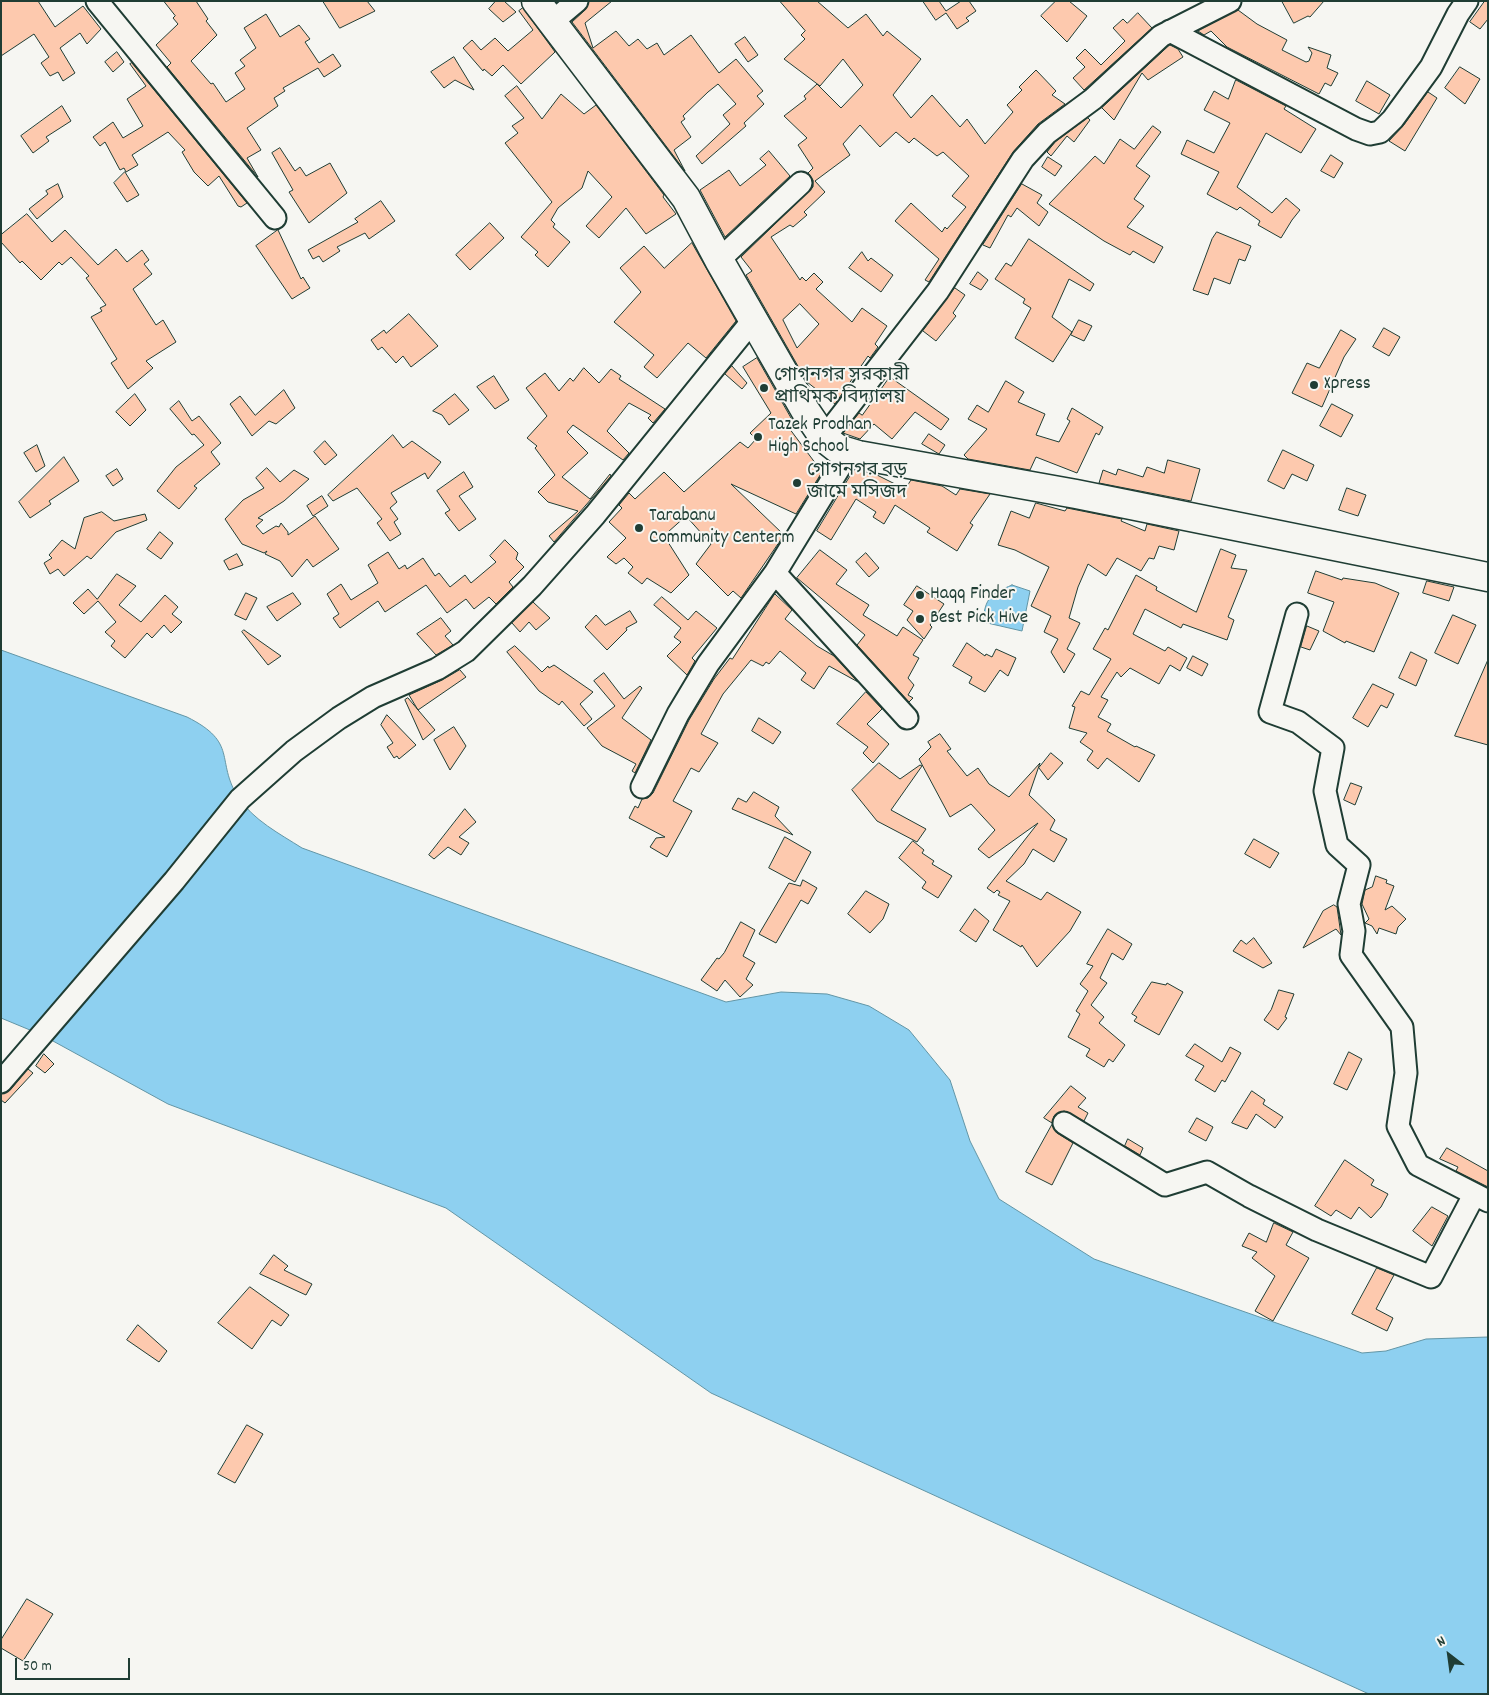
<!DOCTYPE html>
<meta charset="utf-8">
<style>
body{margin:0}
#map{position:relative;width:1489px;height:1695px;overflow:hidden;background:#f6f6f2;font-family:Dekko,sans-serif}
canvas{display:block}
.frame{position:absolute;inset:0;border:2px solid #1f3d34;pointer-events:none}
.north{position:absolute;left:1424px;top:1630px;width:50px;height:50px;-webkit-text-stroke:4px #f6f6f2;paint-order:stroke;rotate:330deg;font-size:14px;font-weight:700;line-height:20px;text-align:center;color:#1f3d34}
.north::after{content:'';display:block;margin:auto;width:18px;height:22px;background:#1f3d34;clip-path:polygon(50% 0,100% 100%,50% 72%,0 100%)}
.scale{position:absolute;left:15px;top:1658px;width:115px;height:22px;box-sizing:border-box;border:2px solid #1f3d34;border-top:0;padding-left:6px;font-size:15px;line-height:18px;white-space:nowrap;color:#1f3d34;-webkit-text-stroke:4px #f6f6f2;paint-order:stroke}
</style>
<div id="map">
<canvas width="1489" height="1695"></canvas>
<div class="frame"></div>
<div class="north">N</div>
<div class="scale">50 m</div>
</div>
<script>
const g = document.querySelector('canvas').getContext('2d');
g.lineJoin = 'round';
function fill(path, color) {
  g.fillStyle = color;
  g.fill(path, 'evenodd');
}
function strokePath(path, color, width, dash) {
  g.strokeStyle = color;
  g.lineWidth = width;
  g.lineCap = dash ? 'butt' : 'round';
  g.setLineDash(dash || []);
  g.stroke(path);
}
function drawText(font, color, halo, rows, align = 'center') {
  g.font = font + ' Dekko,"Noto Sans Bengali",sans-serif';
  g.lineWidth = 4;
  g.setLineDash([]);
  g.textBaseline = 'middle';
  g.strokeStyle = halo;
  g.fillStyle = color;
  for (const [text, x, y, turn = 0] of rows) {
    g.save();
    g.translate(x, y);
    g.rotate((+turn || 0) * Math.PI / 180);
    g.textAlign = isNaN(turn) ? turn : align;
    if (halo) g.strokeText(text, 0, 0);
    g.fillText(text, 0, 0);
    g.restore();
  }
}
const water = new Path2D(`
 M1012,585L1030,591L1022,631L983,622C985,597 991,594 1012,585Z
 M1,650L187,717C239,743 215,760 238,797C253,820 280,834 302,848L726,1002L781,992L827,994L869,1006L909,1030L950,1080L970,1141L999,1199L1094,1259L1362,1353L1386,1351L1426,1339L1488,1337V1694H1369L1261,1645L711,1393L446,1208L168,1104L42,1035L1,1018Z`);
fill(water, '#8ed0f0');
strokePath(water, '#6295a5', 1);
const building = new Path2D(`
 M1,1H38L55,27L83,6L101,29L87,44L80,33L60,48L75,73L63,81L58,72L50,76L41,63L49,57L34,34L1,56Z
 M164,1H196L208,19L206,21L217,35L191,61L211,84L213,83L226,102L245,89L235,73L245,66L240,60L256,48L244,28L266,14L280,37L299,25L310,39L305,42L319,63L333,54L341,66L324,77L318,68L283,88L285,91L274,98L278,106L247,128L261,150L247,158L258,177L167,67L171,63L156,45L178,24L173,18L175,16Z
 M323,1H367L375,11L340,28Z
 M496,1H504L516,12L503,22L489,9Z
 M589,1H612L585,23L593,48L616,31L629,46L638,39L647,49L657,43L664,55L691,35L719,73L736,59L763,91L757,96L764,104L744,123L746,126L702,164L696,156L730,124L723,115L736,104L718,84L708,92L683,116L685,119L681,122L691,137L674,150L685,171L572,22L585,10Z
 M780,1H817L848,28L866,14L883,36L887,31L921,59L893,95L911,118L932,95L960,127L967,119L985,144L1013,112L1007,105L1022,90L1019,87L1036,70L1056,91L1052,95L1065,104L1038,124L1013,152L929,282L925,280L939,259L895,221L911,203L942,232L945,227L947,229L966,207L952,196L969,176L943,152L937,156L914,138L909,143L896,132L880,147L860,125L843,144L850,155L815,181L825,192L804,212L807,215L793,227L790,225L771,237L800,280L802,277L806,281L814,273L823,282L816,289L852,322L862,308L887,326L875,344L878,347L870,358L868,356L835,404L807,382L746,275L752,271L741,257L813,187V180L808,173L813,168L798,145L807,138L784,116L806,99L804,96L817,84L841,108L863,85L843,59L820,86L784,59L805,39L801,35L805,31ZM800,304L819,324L797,348L783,320Z
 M923,1H939L946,11L961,1H969L976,11L966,18L969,21L957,29L946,13L936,20Z
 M1056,1H1069L1087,16L1067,42L1041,16Z
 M1282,1H1324L1310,17L1308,16L1294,23Z
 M1485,1H1488V19L1480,29L1470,22Z
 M523,8L555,52L521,84L503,65L492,76L484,69L483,71L463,48L472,40L481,50L495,38L508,51L533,30L519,11Z
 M1238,10L1257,24L1287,40L1282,50L1306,62L1309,61L1312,53L1308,47L1331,55L1327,68L1338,73L1331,86L1325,83L1319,94L1227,47L1211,31L1204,35L1198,31Z
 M1138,13L1152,28L1084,90L1073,78L1085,67L1076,58L1085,49L1101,65L1125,41L1113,28L1123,19L1127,23Z
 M745,37L758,55L748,62L735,44Z
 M1170,45L1178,49L1183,57L1148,80L1142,73L1114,120L1102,108Z
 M117,52L124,62L113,72L105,62Z
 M454,57L474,90L455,80L444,88L431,72Z
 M132,63L247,203L241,207L238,206L219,176L208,186L194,172L182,152L185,150L168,132L132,155L138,165L126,172L124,168L120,170L105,142L100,146L93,137L113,122L123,138L143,126L127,99L146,86L130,64Z
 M1460,67L1480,79L1465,104L1445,88Z
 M1236,80L1286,106L1284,109L1316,129L1301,153L1266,133L1237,187L1272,213L1286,198L1300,210L1292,220L1281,238L1258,225L1260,221L1240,207L1237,210L1207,194L1219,172L1181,154L1187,140L1214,153L1230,123L1204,110L1214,91L1228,99Z
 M1367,81L1390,95L1379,114L1356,101Z
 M517,86L542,119L561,94L584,114L596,105L664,195L663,197L676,214L646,234L626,208L599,238L586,226L612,197L588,171L582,188L558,208L551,220L555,224L553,227L570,242L548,267L535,255L538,252L521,237L552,202L505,143L518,133L512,126L524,118L505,96Z
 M1428,92L1437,98L1405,151L1389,141L1403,126Z
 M62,106L71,121L46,137L49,141L33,153L21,136Z
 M1088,118L1090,120L1074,142L1067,136L1051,156L1047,152L1055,142Z
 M1153,126L1161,132L1136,166L1150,176L1134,199L1144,206L1127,227L1163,247L1154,263L1133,251L1130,255L1104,241L1049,204L1095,156L1104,164L1120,139L1134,149Z
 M280,148L295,171L300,167L306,176L330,163L347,193L309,223L289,192L293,190L272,153Z
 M769,151L790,176L725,237L700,190L729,170L740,186L766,165L760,159Z
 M1331,155L1343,163L1334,178L1321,171Z
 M1048,157L1062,166L1055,176L1042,167Z
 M125,172L139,195L127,202L114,183Z
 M58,184L63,197L37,219L29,209L48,194L46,191Z
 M1022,184L1042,195L1037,203L1048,212L1039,226L1017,208L1011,217L1008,215L990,248L983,245Z
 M381,201L395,221L369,239L365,233L337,247L340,251L323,262L319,256L313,259L308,250L358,222L355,219Z
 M27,214L52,242L65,230L98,265L116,249L127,262L142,250L149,260L144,264L152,274L133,289L156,325L163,320L176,342L146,361L153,368L128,389L111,363L117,359L91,317L102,311L100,308L106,305L86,278L89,276L71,257L62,265L59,262L41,280L22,261L20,263L1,242V235Z
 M490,223L504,238L470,270L456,255Z
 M278,230L301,279L303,277L310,288L292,299L256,246Z
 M1217,232L1251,246L1245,261L1239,259L1230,284L1214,278L1208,295L1193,290L1212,239Z
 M1029,239L1094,284L1090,291L1069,279L1052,317L1072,332L1053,362L1015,338L1031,308L1023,303L1025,299L995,279L1006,263L1011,266Z
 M692,243L736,321L706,358L688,343L657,378L644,367L654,355L614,322L641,292L620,268L644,246L664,268Z
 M862,252L868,261L871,258L893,275L881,292L849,268Z
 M978,272L988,280L981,290L970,284Z
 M955,288L965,295L953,313L956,316L936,341L923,331Z
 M409,314L438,346L411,367L403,356L396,363L382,347L378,350L371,340L384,330L386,333Z
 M1079,320L1092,326L1084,341L1071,335Z
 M1384,328L1400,337L1389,356L1373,347Z
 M1341,330L1356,339L1344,357L1322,407L1292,393L1307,363L1319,368Z
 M757,358L795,425L789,428L822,472L796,514L731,484L784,535L741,598L733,591L728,596L696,564L711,544L686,516L668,532L670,534L666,539L689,575L671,593L647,578L642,584L628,573L633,567L624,558L616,564L607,557L626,538L609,522L622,508L619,505L629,493L635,499L664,472L684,492L740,442L748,448L756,439L750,433L771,413L743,367Z
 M732,366L747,383L742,389L725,374Z
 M584,368L599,383L611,369L621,376L619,379L665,409L653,423L648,418L651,415L629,403L607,431L629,453L623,460L573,425L567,432L588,453L562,477L590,499L610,474L611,476L554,542L549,536L578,511L548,502L538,492L555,475L535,448L537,446L527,438L547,416L526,388L545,373L559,391L570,378L573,381Z
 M494,376L509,400L495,409L477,387Z
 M890,377L949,419L941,430L915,412L892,439L874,424L860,439L843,433L859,413L862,415Z
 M1006,381L1024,392L1018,402L1045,414L1036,435L1059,442L1070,421L1067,419L1072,408L1103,427L1099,435L1096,433L1077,473L1036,457L1030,470L968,459L964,455L987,429L968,419L977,405L988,412Z
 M284,390L295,408L276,424L269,421L252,436L230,404L240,396L255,415Z
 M135,394L146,410L130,426L116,412Z
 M455,394L469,410L449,425L442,415L433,411Z
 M179,401L192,421L199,416L221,443L211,452L220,464L194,486L197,488L179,509L157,491L176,467L204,445L194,434L192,435L170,409Z
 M1332,404L1353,415L1341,437L1320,426Z
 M929,434L945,445L939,454L922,444Z
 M393,435L403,448L412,441L441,462L428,479L425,473L391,493L397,502L390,508L398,519L394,522L401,534L390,541L377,523L382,519L357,488L333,501L328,495Z
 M325,441L337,455L325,465L314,452Z
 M37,445L45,466L36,472L24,453Z
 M1283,450L1314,465L1307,481L1292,474L1284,489L1268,481Z
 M64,457L79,481L49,501L51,504L30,518L19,502Z
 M1168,460L1200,469L1191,501L1099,483L1103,470L1116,475L1118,469L1143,477L1147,467L1164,473Z
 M267,468L280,482L294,470L309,479L284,501L258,518L263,520L256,526L263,534L276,526L279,527L281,523L288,532V535L315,516L339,549L313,567L307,559L292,577L280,561L265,554L267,551L264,553L242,544L225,519L243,500L264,488L256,478Z
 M117,469L123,479L113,486L106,476Z
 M854,470L875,474L905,489L911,480L942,486L956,495L960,489L990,494L970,523L973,525L957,551L927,532L930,528L895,505L884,524L873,517L876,512L856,499L831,540L817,531Z
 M464,472L473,487L459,496L476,519L459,531L445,513L450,510L437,491Z
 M1347,488L1366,495L1358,516L1339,510Z
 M322,496L328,506L313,516L307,506Z
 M1036,503L1065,511L1067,508L1122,519L1121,521L1145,531L1147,524L1179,531L1174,550L1159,546L1154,559L1149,558L1141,571L1117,558L1106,576L1088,564L1078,587L1069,618L1080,623L1067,649L1075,654L1064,673L1051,652L1058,639L1044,632L1051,616L1031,606L1049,567L1015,550L998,545L1011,511L1029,518Z
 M102,512L114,521L145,514L147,520L116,532L91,559L87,556L64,576L58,569L50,574L44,563L52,558L49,555L62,540L75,549L84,518Z
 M160,532L173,543L161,559L147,549Z
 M505,540L518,553L516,559L524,567L509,582L513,587L496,604L489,597L474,609L466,599L447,613L426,585L385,612L378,601L340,628L333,618L339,614L327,594L341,584L351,600L378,583L368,565L388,552L399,569L405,565L407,569L423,558L435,576L439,573L450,587L465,575L471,583L496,562L490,556Z
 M1221,549L1236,555L1231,568L1247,570L1228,617L1234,620L1227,640L1183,624L1181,628L1145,609L1133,634L1165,651L1168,647L1187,658L1180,671L1170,665L1159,684L1130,668L1121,677L1117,672L1101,697L1108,700L1098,717L1111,724L1107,731L1135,747L1136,746L1155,755L1139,782L1107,758L1098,769L1087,760L1093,751L1080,742L1087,733L1069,728L1075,707L1072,706L1081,691L1089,695L1111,659L1093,649L1105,628L1108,630L1136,575L1157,587L1156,590L1196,612Z
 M820,550L847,570L836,584L869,605L863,615L897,636L903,627L923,640L913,655L919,658L908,678L914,685L908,695L913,698L909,702L857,645L865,635L797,578Z
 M866,553L879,568L869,577L856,562Z
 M237,554L243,565L229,570L224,561Z
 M1316,571L1342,580L1343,578L1375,583L1399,593L1374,652L1346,641L1345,643L1323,631L1334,602L1308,593Z
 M117,574L136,586L119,605L141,622L165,595L178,607L172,614L182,622L171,633L164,625L152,638L147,633L125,658L111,646L115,641L105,632L116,622L98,601L84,614L73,603L88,589L97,599Z
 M1427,581L1454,587L1449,601L1423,593Z
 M917,586L944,604L930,625L932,627L924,639L907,620L913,611L904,605Z
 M246,593L257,598L246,620L235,615Z
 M293,593L301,604L277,621L267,607Z
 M775,594L792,610L785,619L817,646L834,656L858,682L829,666L814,689L801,680L806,673L780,651L769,664L766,662L763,666L751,660L723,694L701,734L718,743L699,772L691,768L673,801L692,811L667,857L650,847L656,838L665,837L629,818L635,806L638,808L642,799L648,798L653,793L689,720L714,679L730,658L732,659Z
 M662,597L688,620L696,611L717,628L692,658L695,661L687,675L667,656L681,642L674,637L681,628L654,605Z
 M533,602L550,618L536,630L529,622L520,632L512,623Z
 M630,611L637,622L626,628L627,630L607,650L585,627L596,615L605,625Z
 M1453,615L1476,625L1458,664L1435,653Z
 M441,618L451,631L445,636L453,645L436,655L417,634Z
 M1307,626L1319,631L1310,650L1301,647Z
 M244,630L281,656L268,665L242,632Z
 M967,643L985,656L986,654L992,657L996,649L1016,658L1008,676L1000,670L985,692L969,683L972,677L953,666Z
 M515,646L542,672L548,666L549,668L554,665L593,692L580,704L592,719L584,726L562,701L559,705L539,691L507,652Z
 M1411,652L1427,660L1416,686L1399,678Z
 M1193,656L1208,664L1202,676L1187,668Z
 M1488,660V745L1455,736Z
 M460,670L466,677L418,710L409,695L442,680Z
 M604,673L624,699L640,686L642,688L622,718L651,740L635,773L632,771L636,764L602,746L587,728L615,706L594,681Z
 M1373,684L1394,694L1387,708L1381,705L1368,727L1353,718Z
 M866,692L882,709L867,724L889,744L873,763L863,753L868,747L837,724Z
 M408,698L435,730L423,740L405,700Z
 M387,715L416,745L399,759L397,756L394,758L387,747L393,743L381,725Z
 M759,718L781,732L773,744L752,731Z
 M454,727L466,746L450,770L434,740Z
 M940,734L951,749L947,751L967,776L978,768L989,784L1009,797L1040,763L1029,795L1055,820L1050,830L1067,839L1054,862L1033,849L1024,864L1006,881L1041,900L1047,892L1081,912L1070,931L1037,967L1022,945L1021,947L993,930L1010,901L998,895L1000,892L997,890L994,893L987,888L1038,823L989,858L978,849L995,830L971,804L950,817L919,759L931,747L928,742Z
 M1051,753L1063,763L1048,780L1039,768Z
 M879,763L900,779L920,765L922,766L891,810L926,829L917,842L877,821L852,790Z
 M1351,783L1362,787L1355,805L1344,800Z
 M754,792L779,807L775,816L793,835L732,809L738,798L746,802Z
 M465,809L476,822L459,837L469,843L461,855L448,847L434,859L429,855Z
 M785,837L811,852L795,882L769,868Z
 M1254,839L1279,853L1270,868L1245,854Z
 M913,841L924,850L922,853L934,861L932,864L952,876L938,898L922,888L926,882L899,858Z
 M1376,876L1387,880L1386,883L1394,886L1385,910L1392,906L1406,919L1398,927L1396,934L1379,928L1377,934L1372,926L1365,923L1369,919L1362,904L1365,890L1372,887Z
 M803,880L817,888L808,904L801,900L776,943L759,934L789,883L800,886Z
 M866,891L889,904L883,919L870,933L848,914Z
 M1334,905L1337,907L1341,935L1336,929L1303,948L1323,911Z
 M975,909L989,921L976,942L960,931Z
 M741,922L755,930L743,956L755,963L746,979L753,985L740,997L725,980L717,991L701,980L717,958L719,959L724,953Z
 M1108,929L1132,944L1123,960L1112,953L1100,978L1107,983L1091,1005L1104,1017L1099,1023L1125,1045L1113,1062L1109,1059L1104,1067L1086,1056L1090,1049L1068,1037L1080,1014L1076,1011L1088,991L1080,984L1093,966L1087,964Z
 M1254,938L1272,963L1263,968L1233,951L1241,940L1246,944Z
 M1152,982L1166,985L1167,983L1183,992L1159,1035L1134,1021L1137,1017L1132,1014Z
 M1279,990L1294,994L1285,1017L1287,1018L1278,1030L1264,1020L1271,1010Z
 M1195,1044L1222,1062L1230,1047L1241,1053L1225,1082L1222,1080L1215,1092L1195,1080L1204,1066L1186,1056Z
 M1349,1052L1362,1059L1347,1090L1334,1084Z
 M44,1054L54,1064L45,1073L36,1066Z
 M28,1069L33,1073L5,1103L1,1100V1094L10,1090Z
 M1071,1086L1086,1098L1078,1107L1088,1113L1084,1121L1064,1111L1054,1116L1052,1123L1044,1118Z
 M1252,1091L1265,1100L1263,1104L1283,1117L1275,1128L1256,1114L1247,1129L1232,1123Z
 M1197,1118L1213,1127L1206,1141L1189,1132Z
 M1052,1125L1057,1133L1073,1143L1052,1185L1026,1172Z
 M1128,1139L1143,1148L1140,1155L1125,1146Z
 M1447,1148L1488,1171V1187L1456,1171L1458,1167L1440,1159Z
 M1345,1160L1374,1180L1371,1185L1388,1194L1381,1207L1371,1218L1359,1207L1351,1219L1336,1210L1331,1216L1315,1206Z
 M1432,1207L1448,1216L1432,1246L1413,1231Z
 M1274,1223L1293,1232L1286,1245L1309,1258L1273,1321L1255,1311L1275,1276L1252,1258L1257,1252L1242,1246L1249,1233L1266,1242Z
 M274,1255L288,1266L284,1270L312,1284L306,1295L260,1274Z
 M1377,1268L1394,1275L1376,1309L1393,1318L1387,1331L1352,1314Z
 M250,1287L289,1315L281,1326L272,1320L252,1349L218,1323Z
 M138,1325L167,1351L159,1362L127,1340Z
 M247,1425L263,1434L235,1483L218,1474Z
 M27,1599L53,1614L23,1661L1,1648V1640Z`);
fill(building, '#fdc9ae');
strokePath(building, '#1f3d34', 1);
const minor = new Path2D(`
 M97,1L275,218
 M552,22L577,1
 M1170,31L1356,129L1370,134L1380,132L1393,119L1431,67L1458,14L1467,1
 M719,260L801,183
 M824,438L938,291L1023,159L1047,133L1093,99L1161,36L1230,1
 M775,573L907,718
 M1297,614L1270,712L1298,722L1333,748L1325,791L1337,845L1359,865L1349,904L1354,931L1351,955L1402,1027L1406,1073L1398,1126L1418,1165L1488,1201
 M642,787L678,714L708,664L775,573L849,452
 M1,1082L174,881L240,799L294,751L339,718L373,697L437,669L466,651L532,586L595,515L753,320
 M1064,1123L1165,1185L1207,1172L1249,1196L1317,1230L1431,1277L1474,1195`);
const major = new Path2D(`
 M536,1L686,198L719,260L805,410L824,438L838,449L858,455L1076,494L1488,577`);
strokePath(minor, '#1f3d34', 25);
strokePath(major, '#1f3d34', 31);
strokePath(minor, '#f6f6f2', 21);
strokePath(major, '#f6f6f2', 28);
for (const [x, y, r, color] of [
 [1314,385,5,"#1f3d34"],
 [764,388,5,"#1f3d34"],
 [758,437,5,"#1f3d34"],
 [797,483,5,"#1f3d34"],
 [639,528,5,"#1f3d34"],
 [920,595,5,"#1f3d34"],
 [920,619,5,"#1f3d34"]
]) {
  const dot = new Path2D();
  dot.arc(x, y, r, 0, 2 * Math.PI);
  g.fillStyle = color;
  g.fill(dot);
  strokePath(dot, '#f6f6f2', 2);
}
drawText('19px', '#1f3d34', '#f6f6f2', [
 ["গোগনগর সরকারী",774,377],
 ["প্রাথিমক বিদ্যালয়",774,399],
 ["Xpress",1324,385],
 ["Tazek Prodhan",768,426],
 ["High School",768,448],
 ["গোগনগর বড়",807,472],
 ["জামে মসিজদ",807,494],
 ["Tarabanu",649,517],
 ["Community Centerm",649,539],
 ["Haqq Finder",930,595],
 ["Best Pick Hive",930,619]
], 'left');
</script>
